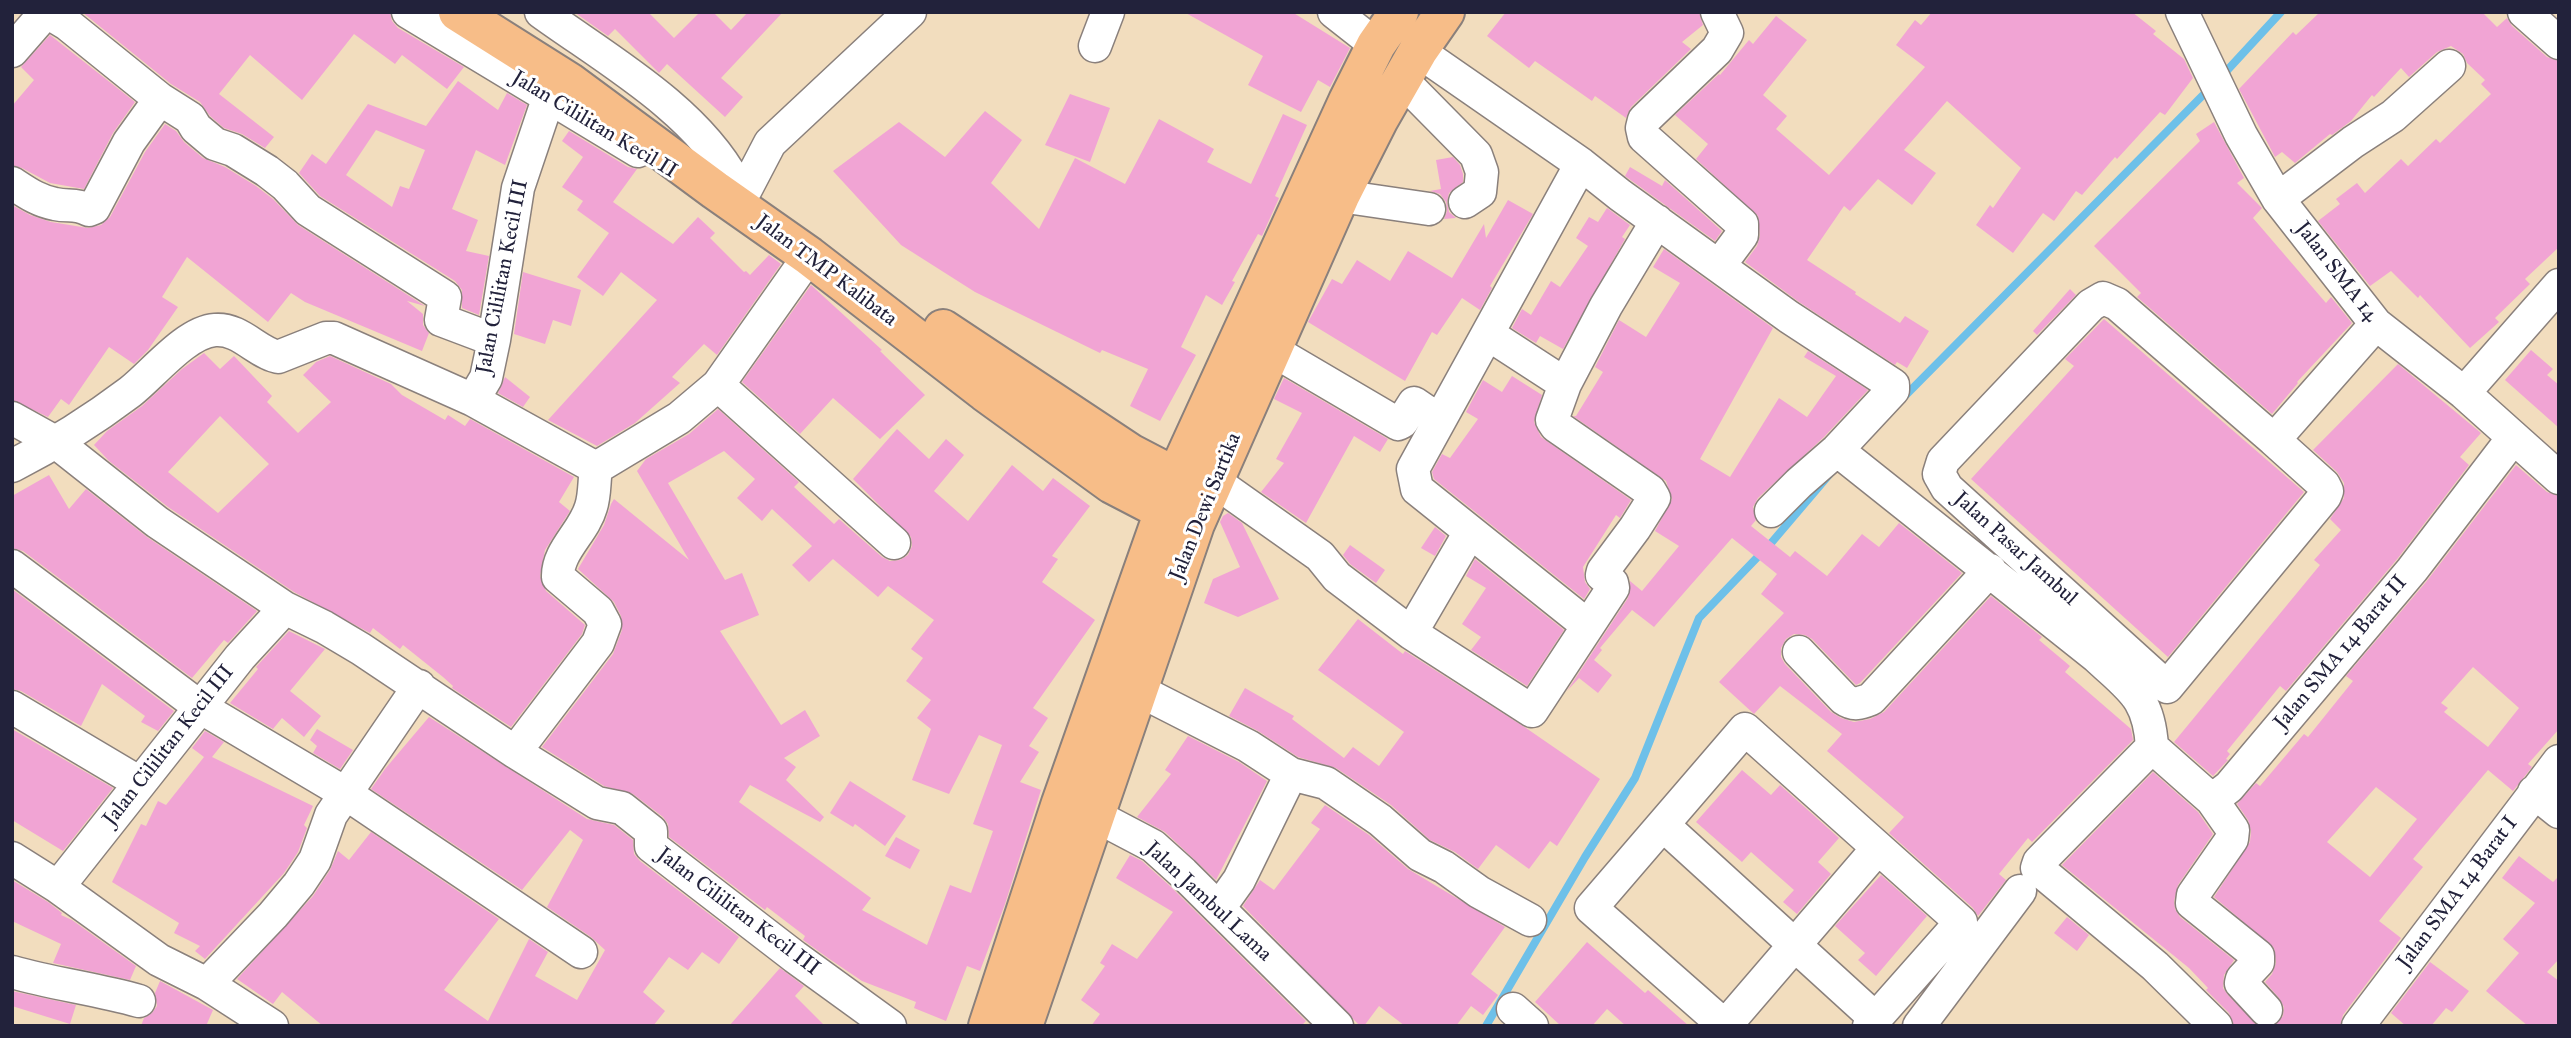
<!DOCTYPE html>
<style>
body{margin:0}
#map{position:relative;width:2571px;height:1038px;overflow:hidden;background:#f2ddbe;font-family:"IM FELL Great Primer",serif}
canvas{display:block}
.frame{position:absolute;inset:0;border:14px solid #22223b;pointer-events:none}
</style>
<div id="map">
<canvas width="2571" height="1038"></canvas>
<div class="frame"></div>
</div>
<script>
const g = document.querySelector('canvas').getContext('2d');
g.lineJoin = 'round';
function strokePath(path, color, width, dash) {
  g.strokeStyle = color;
  g.lineWidth = width;
  g.lineCap = dash ? 'butt' : 'round';
  g.setLineDash(dash || []);
  g.stroke(path);
}
function fill(path, color) {
  g.fillStyle = color;
  g.fill(path, 'evenodd');
}
function drawText(font, color, halo, rows, align = 'center') {
  g.font = font + ' "IM FELL Great Primer",serif';
  g.lineWidth = 6;
  g.setLineDash([]);
  g.textBaseline = 'middle';
  g.strokeStyle = halo;
  g.fillStyle = color;
  for (const [text, x, y, turn = 0] of rows) {
    g.save();
    g.translate(x, y);
    g.rotate((+turn || 0) * Math.PI / 180);
    g.textAlign = isNaN(turn) ? turn : align;
    if (halo) g.strokeText(text, 0, 0);
    g.fillText(text, 0, 0);
    g.restore();
  }
}
strokePath(new Path2D(`
 M2221,77L2281,12
 M1901,400L2210,88
 M1486,1026L1585,857L1635,778L1699,618L1772,542L1829,475`), '#6dc0e9', 8);
fill(new Path2D(`
 M82,12H390L392,21L398,28L464,67L447,89L402,55L395,64L354,34L302,100L250,55L219,94L274,137L265,148L242,134L224,128L210,116L200,102L171,84Z
 M574,12H648L674,38L700,12H713L731,30L748,12H783L721,78L743,97L725,117L667,64L659,73L615,29L608,36Z
 M1184,12H1292L1350,48L1330,87L1318,80L1301,112L1248,85L1263,56Z
 M1506,12H1699L1703,25L1682,42L1691,49L1631,107L1626,118L1595,96L1592,101L1535,61L1529,68L1487,36Z
 M1932,12H2132L2156,31L2153,34L2184,59L2193,78L2165,115L2160,112L2117,159L2115,157L2082,195L2076,191L2054,221L2043,213L2013,253L1976,225L1990,205L1993,208L2021,168L1947,101L1904,150L1936,173L1912,205L1878,179L1850,211L1844,206L1807,260L1856,292L1855,294L1900,323L1905,316L1929,331L1907,368L1897,362L1895,365L1799,302L1745,262L1757,246L1760,236L1758,216L1696,159L1708,144L1675,115L1719,74L1720,75L1749,40L1753,44L1776,16L1807,40L1763,95L1787,116L1776,129L1829,175L1925,67L1896,45L1915,20L1921,25Z
 M2320,12H2482L2497,27L2507,18L2512,26L2547,57L2559,61V247L2525,279L2530,284L2495,318L2499,322L2470,348L2420,295L2418,298L2391,271L2370,286L2318,221L2340,204L2336,199L2357,183L2365,193L2401,159L2408,166L2436,139L2440,143L2491,94L2481,84L2485,80L2467,63L2463,54L2451,46L2437,52L2409,77L2401,68L2374,97L2372,95L2351,121L2332,135L2330,134L2295,163L2282,152L2275,157L2239,89L2293,32L2296,35Z
 M50,35L135,102L113,133L84,189L50,183L22,168L12,165V106L34,80L21,67Z
 M458,81L498,110L507,93L527,105L505,165L476,150L452,209L478,220L466,251L489,256L479,315L462,308V290L455,281L320,196L299,173L312,154L326,164L368,104L426,126ZM376,130L425,150L409,189L400,186L392,207L346,175Z
 M1070,94L1110,108L1090,162L1045,145Z
 M985,111L1022,140L991,183L1039,229L1075,158L1125,184L1159,119L1214,149L1207,162L1251,184L1283,114L1307,125L1275,196L1279,198L1262,236L1258,234L1232,281L1235,282L1222,305L1206,295L1181,347L1196,355L1160,421L1130,406L1148,369L1102,350L1100,353L975,292L901,245L833,171L899,122L945,157Z
 M2214,122L2244,178L2237,183L2262,208L2253,218L2326,303L2331,297L2352,323L2297,382L2298,383L2272,414L2137,297L2141,293L2094,246L2200,141L2196,134Z
 M165,124L176,131L184,142L203,158L225,167L256,186L273,199L298,225L425,306L407,301L423,314V325L429,333L422,351L305,302L291,293L268,322L187,257L162,297L178,307L148,350L134,364L109,347L69,405L61,399L48,417L12,400V205L30,215L51,222L88,228L101,225L110,217L145,152Z
 M569,131L628,167L637,169L613,202L673,244L698,217L715,233L710,238L744,272L746,271L750,275L769,255L781,264L717,355L704,344L672,377L680,383L635,423L597,446L548,420L657,300L621,272L603,296L577,277L609,233L577,210L583,201L562,187L583,157L562,141Z
 M1453,157L1460,165L1463,174V182L1449,193L1447,202L1449,212L1456,218L1444,219L1447,211L1446,202L1440,194L1430,191L1441,189L1436,160Z
 M1630,167L1662,186L1665,180L1722,231L1715,241L1625,176Z
 M1508,200L1533,214L1490,286L1492,288L1480,310L1462,298L1437,335L1432,332L1405,381L1308,322L1332,279L1342,284L1357,260L1390,281L1408,251L1452,278L1484,224L1486,238Z
 M1607,208L1630,225L1622,237L1625,239L1563,349L1540,336L1536,343L1512,328L1522,309L1531,315L1551,281L1560,287L1588,246L1576,238L1589,217L1598,222Z
 M1664,249L1773,328L1700,459L1730,477L1779,398L1807,417L1836,376L1804,357L1808,351L1868,390L1824,437L1758,498L1753,507L1756,520L1751,526L1790,557L1795,551L1827,576L1862,534L1879,547L1899,523L1962,573L1860,683L1856,685L1812,639L1805,635L1794,634L1786,639L1781,648V657L1785,664L1831,712L1841,718L1854,722L1870,719L1884,712L1991,596L2042,637L2039,640L2070,666L2065,672L2131,729L2133,740L2032,842L2028,838L1999,874L2006,880L1978,916L1973,908L1889,833L1904,817L1827,751L1842,734L1780,686L1754,714L1719,682L1784,613L1761,594L1777,574L1732,538L1654,627L1632,610L1600,648L1602,650L1594,660L1612,675L1598,693L1579,678L1567,691L1628,598L1630,581L1642,591L1679,546L1655,531L1672,499L1666,481L1573,416H1576L1603,372L1595,367L1619,320L1646,337L1680,283L1653,267Z
 M523,272L581,290L571,326L553,320L545,344L514,334Z
 M811,285L882,350L880,351L925,395L880,439L833,398L800,434L742,382Z
 M2070,289L2076,295L2037,335L2033,331Z
 M2104,319L2304,492L2168,657L1971,479L2074,366L2065,359Z
 M2531,350L2553,369L2547,375L2559,385V428L2505,380Z
 M204,353L220,369L234,356L272,396L267,402L298,433L331,402L303,375L316,362L330,356L391,384L402,395L445,420L448,415L465,426L470,419L574,477L559,502L570,511L545,550L540,576L546,591L585,625L582,634L511,727L452,688L453,686L443,677L403,645L400,649L373,628L370,633L294,592L168,507L109,461L94,445L107,431L142,406L182,369ZM220,416L269,464L218,513L168,472Z
 M2398,364L2481,433L2460,457L2469,465L2398,558L2286,691L2280,686L2227,751L2230,754L2226,759L2228,760L2213,776L2174,742L2320,565L2314,560L2341,530L2330,519L2344,498V483L2337,472L2313,450Z
 M1512,376L1542,395L1534,422L1541,437L1631,500L1620,518L1616,515L1583,567L1585,582L1590,589L1584,599L1434,479L1432,472L1442,454L1450,458L1478,419L1466,412L1483,380L1502,392Z
 M505,377L530,397L523,407L498,393Z
 M1284,378L1388,439L1380,452L1354,436L1306,523L1261,492L1284,463L1276,459L1302,413L1274,399Z
 M718,409L799,482L794,487L834,524L839,519L882,557L890,561L900,560L908,555L912,546L911,537L853,479L897,429L929,459L946,439L964,455L934,491L968,521L1012,465L1043,491L1053,478L1090,506L1052,556L1058,559L1042,582L1095,620L1033,708L1048,718L1029,746L1039,752L1020,782L1041,790L1005,904L980,971L967,966L946,1021L914,1008L916,1002L862,981L828,958L803,940L805,936L767,907L765,910L669,837L668,824L663,817L633,794L604,786L542,747L613,654L622,630L621,616L614,602L578,569L604,525L611,504L614,499L689,560L637,471L646,459L689,434ZM724,451L755,479L737,498L762,521L772,509L812,546L792,565L809,582L833,559L878,597L888,586L934,620L911,649L923,658L906,681L931,700L917,718L931,729L912,780L949,794L979,735L1002,745L973,824L993,831L971,893L950,885L927,945L862,910L871,898L739,802L750,785L820,822L824,817L786,780L796,767L784,758L820,736L805,710L781,725L720,631L759,615L742,573L725,580L668,483Z
 M2516,465L2547,492L2559,496V729L2528,764L2532,767L2513,791L2488,770L2413,859L2423,867L2379,921L2401,938L2343,1015L2340,1026H2274L2283,1016L2284,1007L2279,998L2265,982L2272,974L2276,963L2274,948L2214,897L2250,842L2251,831L2248,820L2237,804L2256,783L2260,786L2304,734L2308,737L2353,681L2346,676L2426,582ZM2473,667L2519,708L2488,747L2444,712L2448,708L2441,703ZM2376,787L2417,819L2370,877L2327,842Z
 M49,475L69,509L86,489L147,537L257,611L228,643L224,640L192,678L23,551L12,548V496Z
 M1228,513L1242,523L1279,599L1238,617L1204,603L1213,579L1240,567L1220,522L1223,516Z
 M1435,527L1446,536L1435,556L1421,548Z
 M1350,545L1385,570L1376,583L1350,564L1343,555Z
 M1475,559L1564,630L1527,686L1471,650L1481,637L1462,624L1486,588L1466,576Z
 M12,589L174,711L158,731L141,722L145,716L102,684L81,726L21,691L12,689Z
 M1358,619L1403,654L1405,651L1526,728L1600,779L1557,846L1550,841L1529,869L1496,845L1478,869L1455,852L1430,840L1391,805L1336,768L1298,757L1258,731L1229,716L1245,688L1294,716L1292,719L1344,758L1353,747L1379,766L1404,732L1318,670Z
 M289,631L325,649L290,691L321,716L304,737L282,718L273,729L230,703L258,669L256,667Z
 M429,717L587,819L614,825L633,840L634,854L640,861L739,937L719,964L702,952L688,970L669,957L643,992L665,1011L653,1026H323L282,992L273,1004L237,979L313,896L330,870L338,851L349,860L371,832L499,919L444,990L488,1021L529,939L548,952L535,976L577,1000L605,950L591,937L547,907L583,840L570,830L522,890L371,789L385,769Z
 M12,729L113,788L63,851L12,820Z
 M317,729L353,750L340,769L313,753L317,746L310,740Z
 M205,731L224,742L212,757L313,806L304,825L307,828L298,852L284,873L205,959L195,951L200,946L174,933L179,923L112,882L141,824L146,826L158,801L166,805L204,757L192,748Z
 M1188,736L1239,762L1267,781L1216,880L1165,832L1137,817L1171,774L1165,770Z
 M1742,770L1771,795L1780,785L1839,838L1818,862L1831,874L1797,914L1783,902L1794,890L1751,852L1742,862L1696,822Z
 M2153,772L2198,812L2213,834L2178,885L2174,901L2175,909L2180,917L2234,960L2224,975L2223,988L2228,995L2258,1026H2234L2229,1013L2206,990L2208,988L2189,968L2062,865Z
 M850,781L906,816L885,846L855,824L853,827L830,813Z
 M1325,805L1369,835L1408,869L1505,927L1471,974L1498,995L1483,1015L1471,1006L1456,1026H1405L1379,1006L1364,1026H1360L1243,906L1260,880L1274,890L1320,829L1311,823Z
 M896,837L920,850L910,869L885,856Z
 M1130,855L1142,861L1170,886L1306,1021L1301,1026H1091L1100,1014L1081,1000L1105,966L1100,963L1112,944L1137,959L1173,912L1116,878Z
 M2519,856L2553,882L2559,876V959L2547,972L2559,981V1026H2528L2486,991L2519,953L2503,939L2535,903L2502,878Z
 M1881,875L1927,916L1876,976L1858,960L1865,953L1835,926Z
 M12,880L48,902L62,913L61,915L72,920L136,966L130,980L53,963L61,944L12,921Z
 M2067,917L2089,935L2077,951L2054,933Z
 M1587,942L1645,993L1648,990L1689,1026H1626L1607,1009L1592,1026H1561L1535,1002Z
 M2430,962L2469,991L2452,1012L2446,1008L2431,1026H2406L2391,1013Z
 M780,968L804,986L795,996L825,1026H729Z
 M160,981L213,1010L206,1026H141L144,1018L152,1013L157,1006L155,993Z
 M12,991L76,1005L70,1024L12,1006Z`), '#f1a4d4');
const minor = new Path2D(`
 M47,12L67,24L160,99L190,118L196,128L215,144L233,150L267,171L285,185L308,210L445,297L441,320L494,340
 M408,12L638,151
 M541,12C606,59 695,109 734,181
 M1334,12L1376,45
 M1717,12L1727,33L1717,50L1644,120L1642,128L1644,137L1742,224V235L1719,266
 M2182,12L2241,135L2278,199L2376,324L2464,393L2559,478
 M2524,12L2559,43
 M1095,46L1108,12
 M12,51L46,12
 M1418,51L1581,164L1620,195L1789,317L1893,385V390L1837,450L1799,483L1771,511
 M1402,80L1476,155L1482,172L1480,192L1465,202
 M1581,164L1413,469L1417,489L1587,625
 M12,183C26,192 38,201 55,204C69,207 75,203 89,210L94,208L129,142L160,99
 M746,189L770,143L910,12
 M1340,196L1429,209
 M2278,199L2353,142L2393,116L2449,66
 M1488,334L1565,384
 M1272,350L1398,424L1402,422L1414,403L1439,420
 M718,385L894,543
 M2464,393L2559,285
 M473,400L486,378L494,340L518,188L548,99
 M12,418L57,443L157,522L285,608L324,627L361,649L515,752L597,803L622,808L651,831V846L795,957L890,1026
 M2274,440L2117,304L2103,298L2091,305L1943,461L1939,474L1947,488L2167,687L2325,496L2327,491L2324,485L2274,440L2376,324
 M1837,450L2097,657C2131,689 2149,697 2152,747L2039,862L2037,868L2155,966L2216,1026
 M12,466C53,445 93,420 130,392C153,374 186,332 215,330C240,328 256,352 278,357L326,338H334L473,400L596,468L679,418L718,385L809,256
 M1214,481L1320,556L1337,577L1411,633L1532,711L1613,588L1612,583L1602,575L1603,571L1635,528L1654,498L1650,491L1556,426L1552,420L1565,384L1606,306L1657,221
 M12,566L200,707L345,793L581,952
 M1411,633L1470,532
 M1799,652L1844,699C1854,706 1861,703 1871,699L1990,570
 M1138,690L1248,746L1291,774L1326,783L1380,820L1420,855L1444,867L1479,892L1530,920
 M12,707L140,783
 M2152,747L2212,800L2229,787L2412,570L2513,438
 M515,752L598,643L605,624L598,611L558,577C557,551 584,532 591,507C595,495 594,481 596,468
 M2534,792L2559,812
 M2212,800L2233,830L2232,839L2193,895L2192,903L2258,956V962L2242,979L2241,983L2266,1010
 M1074,808L1094,815L1153,846L1183,873L1337,1026
 M1663,825L1876,1019
 M12,858L58,887L159,960L207,984L272,1026
 M58,887L240,657L285,608
 M1219,908L1239,880L1291,774
 M12,972C54,984 97,989 139,1001
 M207,984L273,915L299,884L315,860L331,815L419,686
 M1513,1009L1532,1026
 M1725,1026L1591,908L1745,729L1961,922L1869,1026
 M1725,1026L1878,848
 M1919,1026L2020,891
 M2358,1026L2559,761`);
const major = new Path2D(`
 M458,12L569,82L715,190L809,256L985,392L1112,484L1164,511L1187,521
 M943,329L1130,453L1176,477L1199,486
 M988,1026L1061,803L1176,477L1348,101L1376,45L1399,12
 M1023,1026L1195,524L1340,196L1379,119L1418,51L1445,12`);
strokePath(minor, '#8a807c', 35);
strokePath(major, '#8a807c', 42);
strokePath(minor, '#fff', 32);
strokePath(major, '#f7bd88', 38);
drawText('21px', '#22223b', '#fff', [
 ["Jalan Cililitan Kecil II",594,125,31],
 ["Jalan TMP Kalibata",826,271,37],
 ["Jalan SMA 14",2336,272,52],
 ["Jalan Cililitan Kecil III",503,277,-79],
 ["Jalan Dewi Sartika",1206,507,-68],
 ["Jalan Pasar Jambul",2015,549,42],
 ["Jalan SMA 14 Barat II",2341,653,-50],
 ["Jalan Cililitan Kecil III",169,746,-52],
 ["Jalan SMA 14 Barat I",2458,893,-53],
 ["Jalan Jambul Lama",1208,902,43],
 ["Jalan Cililitan Kecil III",738,912,37]
]);
</script>
